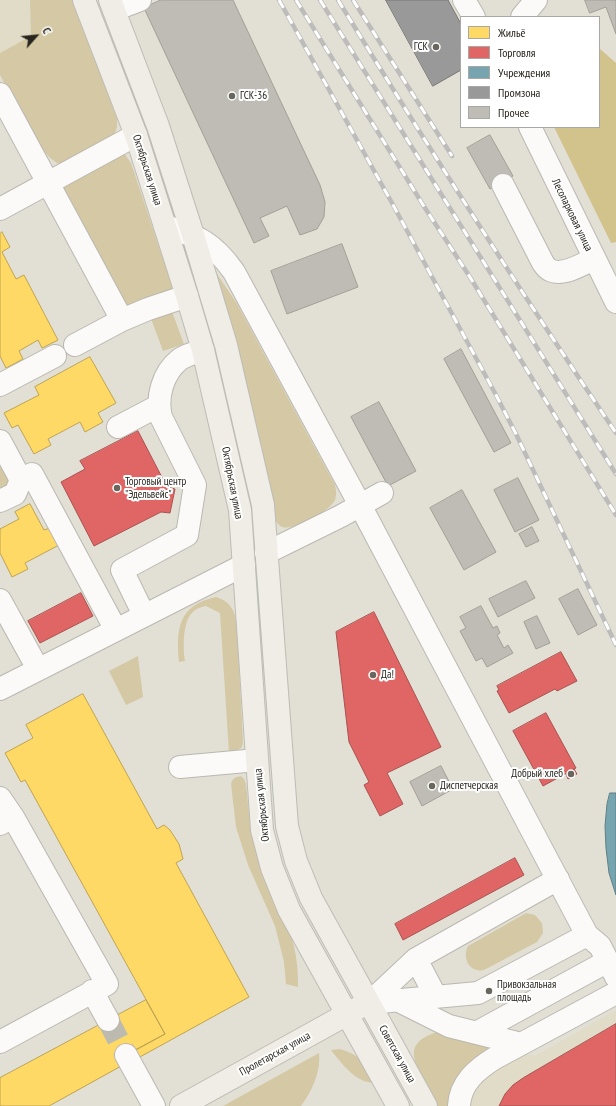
<!DOCTYPE html>
<meta charset="utf-8">
<style>
body{margin:0}
#map{position:relative;width:616px;height:1106px;overflow:hidden;background:#e2dfd5;font-family:"PT Sans Narrow",sans-serif}
canvas{display:block}
.legend{position:absolute;left:460px;top:16px;width:140px;height:112px;box-sizing:border-box;background:#fff;border:1px solid #a9a8a5;margin:0;padding:5px 7px;list-style:none;font-size:12px;color:#28251e}
.legend li{display:flex;align-items:center;gap:8px;height:20px}
.legend b{width:20px;border:1px solid #a9a8a5}
.north{position:absolute;left:16px;top:16px;width:40px;height:40px;-webkit-text-stroke:3px #fff;paint-order:stroke;rotate:63deg;font-size:11px;font-weight:700;line-height:16px;text-align:center;color:#28251e}
.north::after{content:'';display:block;margin:auto;width:14px;height:18px;background:#28251e;clip-path:polygon(50% 0,100% 100%,50% 72%,0 100%)}
</style>
<div id="map">
<canvas width="616" height="1106"></canvas>
<ul class="legend">
<li><b style="height:11px;background:#ffd966"></b>Жильё</li>
<li><b style="height:11px;background:#e06666"></b>Торговля</li>
<li><b style="height:11px;background:#76a5af"></b>Учреждения</li>
<li><b style="height:11px;background:#999"></b>Промзона</li>
<li><b style="height:11px;background:#bebcb4"></b>Прочее</li>
</ul>
<div class="north">С</div>
</div>
<script>
const g = document.querySelector('canvas').getContext('2d');
g.lineJoin = 'round';
function fill(path, color) {
  g.fillStyle = color;
  g.fill(path, 'evenodd');
}
function strokePath(path, color, width, dash) {
  g.strokeStyle = color;
  g.lineWidth = width;
  g.lineCap = dash ? 'butt' : 'round';
  g.setLineDash(dash || []);
  g.stroke(path);
}
function drawText(font, color, halo, rows, align = 'center') {
  g.font = font + ' "PT Sans Narrow",sans-serif';
  g.lineWidth = 4;
  g.setLineDash([]);
  g.textBaseline = 'middle';
  g.strokeStyle = halo;
  g.fillStyle = color;
  for (const [text, x, y, turn = 0] of rows) {
    g.save();
    g.translate(x, y);
    g.rotate((+turn || 0) * Math.PI / 180);
    g.textAlign = isNaN(turn) ? turn : align;
    if (halo) g.strokeText(text, 0, 0);
    g.fillText(text, 0, 0);
    g.restore();
  }
}
fill(new Path2D(`
 M0,0H30L31,36L0,53Z
 M616,1010V1106H464L468,1092L519,1052L535,1056Z`), '#e1dcc8');
fill(new Path2D(`
 M30,0H73L117,119V127L114,136L64,164L57,163L50,158L38,144L33,136L0,75V53L31,36Z
 M124,153L131,163L174,292L126,309L59,183Z
 M217,274L236,302L335,485C336,490 337,495 335,500C330,511 294,531 282,527C278,525 276,521 273,518L214,275Z
 M171,309L184,344L163,351L150,316Z
 M0,448L17,478L0,497Z
 M216,597C230,601 235,610 237,625L243,742L242,747L234,753H229L220,613L206,606C202,607 197,608 194,611C182,620 183,648 185,661L179,662C176,629 178,605 216,597Z
 M138,656L143,697L126,705L109,671Z
 M241,776L244,779L246,784C248,802 249,821 254,838C270,890 300,930 298,987L286,984L284,962L275,926L248,865L236,827L231,784C233,778 235,777 241,776Z
 M526,913L535,915L542,923L543,933L537,942L484,970C469,973 462,958 468,946Z
 M437,1032L494,1045L453,1106H438C433,1098 429,1089 424,1081C411,1057 406,1042 437,1032Z
 M340,1049C359,1054 371,1067 384,1081C377,1082 368,1084 362,1080C349,1074 339,1060 331,1050Z
 M319,1053C321,1072 312,1091 301,1106H223Z`), '#d4c9a4');
fill(new Path2D(`
 M599,48L616,63V242L611,243L554,127H599Z`), '#d2c28c');
const homes = new Path2D(`
 M2,232L10,247L2,252L16,279L24,275L58,340L42,348L38,340L19,351L23,359L6,368L0,356V234Z
 M90,357L116,403L98,413L103,422L85,432L80,422L48,439L51,445L34,454L18,425L12,428L4,413L39,395L35,387Z
 M30,504L44,530L50,528L59,545L25,563L28,569L12,577L0,553V529L19,519L15,512Z
 M83,694L157,829L164,825L170,830L179,844L183,859L176,863L249,997L138,1058L134,1051L165,1034L25,780L21,782L5,753L33,738L26,725Z
 M146,1000L165,1034L120,1058L123,1065L49,1106H0V1078Z`);
fill(homes, '#ffd966');
strokePath(homes, '#bea350', 1);
const shops = new Path2D(`
 M138,431L167,487L175,489L170,513L161,512L94,546L61,482L85,469L80,461Z
 M81,593L93,616L40,643L28,621Z
 M374,612L441,747L387,773L403,804L380,816L364,785L369,782L349,742L336,632Z
 M561,652L577,681L557,691L555,689L509,713L497,691L499,690L497,686Z
 M546,713L576,768L543,786L513,731Z
 M574,769L577,774L568,779L566,774Z
 M515,858L524,875L403,940L395,924Z
 M616,1024V1106H499L505,1094L513,1085L523,1078Z`);
fill(shops, '#e06666');
strokePath(shops, '#a95250', 1);
const public = new Path2D(`
 M610,793H616V895L609,873L606,848L605,826L607,804Z`);
fill(public, '#76a5af');
strokePath(public, '#5f7f84', 1);
const industry = new Path2D(`
 M386,0H448L461,24V70L433,86Z`);
fill(industry, '#999');
strokePath(industry, '#777674', 1);
const building = new Path2D(`
 M161,0H233L320,185L325,202L324,217L317,229L300,235L287,206L260,218L269,236L254,243L144,8Z
 M585,0H616V34L606,7L590,13Z
 M490,135L513,176L490,189L467,148Z
 M342,244L358,287L287,314L271,271Z
 M461,349L511,443L494,452L444,359Z
 M379,402L416,471L388,486L351,417Z
 M518,478L539,520L515,532L494,490Z
 M462,490L496,552L464,570L430,508Z
 M532,527L539,541L526,547L519,534Z
 M526,581L535,598L498,617L489,599Z
 M578,589L597,625L578,635L559,599Z
 M481,606L493,628L497,626L500,633L497,635L504,648L508,645L513,653L487,667L482,658L476,661L460,631L466,628L460,617Z
 M537,616L550,643L536,649L524,622Z
 M441,766L453,789L422,806L410,782Z`);
fill(building, '#bebcb4');
strokePath(building, '#a29f97', 1);
strokePath(new Path2D(`
 M108,1020L126,1055`), '#bdbab0', 22, [22, 11]);
const minor = new Path2D(`
 M464,0L474,17
 M114,10L140,0
 M522,17L536,0
 M0,94L122,320
 M530,127L616,302
 M503,185L543,263C545,266 547,269 550,270C563,277 582,264 594,259
 M0,209L136,135
 M165,226C199,237 213,242 234,272L360,505L587,935L478,993L369,1003
 M75,345L122,320L148,309L187,296
 M0,385L55,356
 M118,427L158,406
 M0,441L21,480L15,494L0,501
 M21,480L32,474L116,630
 M266,553L341,516L382,493
 M0,600L38,669
 M144,615L122,570L187,535L195,485L161,417C156,397 163,373 179,360C185,355 196,353 203,350
 M0,689L244,565
 M180,767L257,760
 M0,798L13,817
 M0,824L13,817L107,984L0,1042
 M587,935L600,946L616,977
 M416,959L436,997
 M92,991L108,1020
 M397,1000L449,1026L521,1044
 M369,1003L416,959L558,879
 M476,1033L608,961
 M126,1055L154,1106
 M459,1106C460,1083 477,1069 495,1058L616,993`);
const major = new Path2D(`
 M84,0L136,135L187,296L203,350L240,510L262,830L272,868L289,910L398,1106
 M110,0L158,126L193,235L226,345L263,505L287,826L296,861L311,898L426,1106
 M181,1106L360,1007`);
strokePath(minor, '#bab8b0', 24);
strokePath(major, '#bdbcb6', 24);
strokePath(minor, '#fbfaf9', 22);
strokePath(major, '#efede5', 22);
const rail = new Path2D(`
 M279,0L392,203L496,395L516,434L616,645
 M296,0L425,208L468,274L616,515
 M320,0L616,474
 M338,0C428,147 520,291 616,433
 M353,0L452,156`);
strokePath(rail, '#bdbcba', 4.5);
strokePath(rail, '#fff', 3, [9]);
for (const [x, y, r, color] of [
 [436,47,4,"#69665e"],
 [232,96,4,"#69665e"],
 [117,488,4,"#69665e"],
 [373,675,4,"#69665e"],
 [571,774,4,"#69665e"],
 [432,786,4,"#69665e"],
 [489,991,4,"#69665e"]
]) {
  const dot = new Path2D();
  dot.arc(x, y, r, 0, 2 * Math.PI);
  g.fillStyle = color;
  g.fill(dot);
  strokePath(dot, '#fff', 1.5);
}
drawText('11px', '#28251e', '#fff', [
 ["ГСК",428,47,"right"],
 ["ГСК-36",240,96],
 ["Торговый центр",125,482],
 ["\"Эдельвейс\"",125,495],
 ["Да!",381,675],
 ["Добрый хлеб",563,774,"right"],
 ["Диспетчерская",440,786],
 ["Привокзальная",497,985],
 ["площадь",497,998]
], 'left');
drawText('11px', '#28251e', '#fff', [
 ["Октябрьская улица",147,170,72],
 ["Лесопарковая улица",572,215,64],
 ["Октябрьская улица",232,483,79],
 ["Октябрьская улица",262,805,-96],
 ["Пролетарская улица",275,1054,-29],
 ["Советская улица",397,1054,61]
]);
</script>
